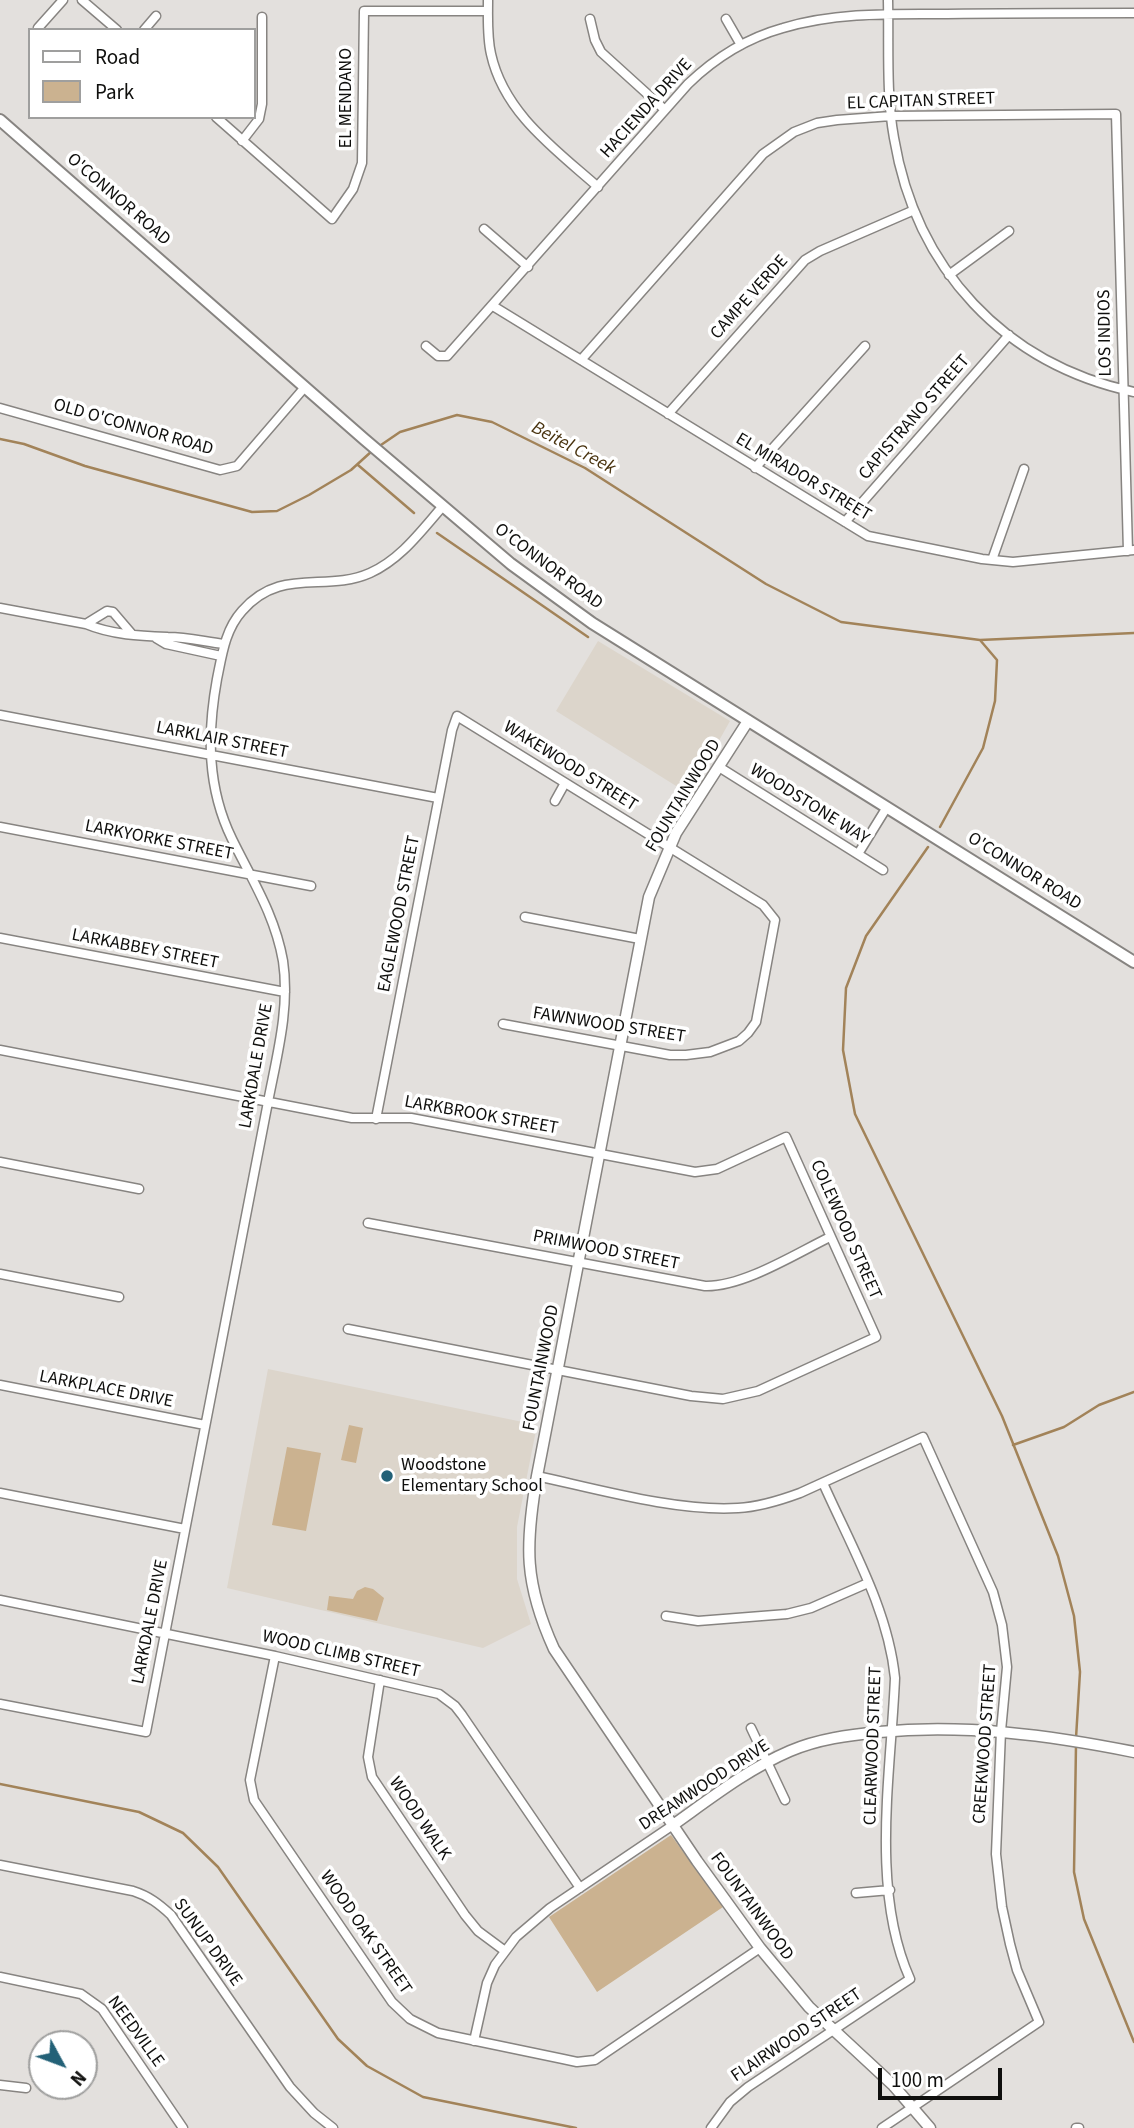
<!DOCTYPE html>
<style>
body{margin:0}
#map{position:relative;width:1134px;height:2128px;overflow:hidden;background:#e3e0dd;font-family:"Source Sans 3",sans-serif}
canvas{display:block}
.legend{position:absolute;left:28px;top:28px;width:228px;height:91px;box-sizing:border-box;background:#fff;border:2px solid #9f9f9e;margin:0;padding:9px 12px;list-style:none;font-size:21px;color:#0f0f0d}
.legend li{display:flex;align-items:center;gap:14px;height:35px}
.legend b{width:35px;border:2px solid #9f9f9e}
.north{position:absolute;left:28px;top:2030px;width:70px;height:70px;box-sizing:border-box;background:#fff;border:2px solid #9f9f9e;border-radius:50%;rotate:131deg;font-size:19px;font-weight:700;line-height:28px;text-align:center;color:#0f0f0d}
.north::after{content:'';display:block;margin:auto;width:24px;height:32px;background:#236177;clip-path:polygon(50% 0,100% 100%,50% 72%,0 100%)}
.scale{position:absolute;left:878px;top:2068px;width:124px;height:32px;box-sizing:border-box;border:4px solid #0f0f0d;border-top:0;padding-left:9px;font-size:21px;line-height:24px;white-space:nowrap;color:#0f0f0d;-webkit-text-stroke:5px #fff;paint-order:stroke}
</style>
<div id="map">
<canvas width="1134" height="2128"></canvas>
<ul class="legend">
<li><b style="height:9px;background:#fff"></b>Road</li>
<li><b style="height:19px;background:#cbb290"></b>Park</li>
</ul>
<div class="north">N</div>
<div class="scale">100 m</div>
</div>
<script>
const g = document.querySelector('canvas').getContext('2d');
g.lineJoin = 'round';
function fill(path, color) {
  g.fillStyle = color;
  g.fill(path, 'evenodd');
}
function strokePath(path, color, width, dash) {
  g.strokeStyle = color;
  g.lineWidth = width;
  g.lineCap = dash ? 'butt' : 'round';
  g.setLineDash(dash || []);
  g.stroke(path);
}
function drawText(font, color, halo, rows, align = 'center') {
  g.font = font + ' "Source Sans 3",sans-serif';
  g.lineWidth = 7;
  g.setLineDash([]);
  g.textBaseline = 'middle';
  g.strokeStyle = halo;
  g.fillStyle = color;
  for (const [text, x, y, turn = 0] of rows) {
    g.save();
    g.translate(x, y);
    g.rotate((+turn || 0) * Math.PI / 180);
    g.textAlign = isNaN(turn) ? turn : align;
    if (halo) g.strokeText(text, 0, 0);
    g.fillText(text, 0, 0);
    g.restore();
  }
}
fill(new Path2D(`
 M598,641L730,721L689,794L556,711Z
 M268,1369L537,1425L517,1527V1579L531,1624L483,1648L227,1588Z`), '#dcd5cb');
fill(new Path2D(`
 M349,1425L363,1428L356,1463L341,1460Z
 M287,1447L321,1453L306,1531L272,1525Z
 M365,1587L373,1589L384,1598L377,1621L327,1610L329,1596L353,1599L357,1591Z
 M671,1835L723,1907L597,1992L549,1917Z`), '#cbb290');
strokePath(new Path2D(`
 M0,439L24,444L85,466L252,512L277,511L309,495L351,470L372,451
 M378,447L400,432L457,415L492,422L585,468L766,584L841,622L980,640L1134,633
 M358,465L414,513
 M437,533L588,637
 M940,827L983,748L995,701L997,660L980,640
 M928,847L866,936L846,988L843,1050L855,1114L1002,1416L1058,1556L1074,1616L1080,1672L1076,1738
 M1013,1445L1064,1427L1099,1405L1134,1392
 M1076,1745L1074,1872L1084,1919L1134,2042
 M0,1784L139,1812L183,1833L218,1867L338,2039L367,2066L423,2097L576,2128`), '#a28359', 2.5);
const minor = new Path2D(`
 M82,0L117,30
 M488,0C488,18 487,37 491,54C504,113 555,149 598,187
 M888,0C889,44 886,95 894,138C916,269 1004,364 1134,392
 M590,19L595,40L601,52L665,110
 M726,19L741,45
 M38,28L63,0
 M144,30L156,16
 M216,117L332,219L353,189L362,163L364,11H488
 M242,141L259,119L262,104V17
 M484,229L528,267
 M949,275L1009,231
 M493,306L868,536L982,559L1013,562L1134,550
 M426,346L438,356H447L688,84C715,58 747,38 783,28C836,12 893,14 947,14C1010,13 1072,13 1134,13
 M581,360L763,154L794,132L817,123L837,120L891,116L1116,114L1128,551
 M0,408L220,470L237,466L305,387
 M668,414L805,260L820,251L912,211
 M755,468L865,346
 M845,522L1009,335
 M992,560L1024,469
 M0,608L86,624C112,635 141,636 168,637C187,637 206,642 224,644
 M86,624L107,611L113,612L131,633
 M156,638L166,644L221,656
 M0,715L438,798
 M719,767L883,870
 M555,801L565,783
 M0,827L311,886
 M858,854L887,807
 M525,917L640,939
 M0,938L285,992
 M0,1050L352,1118H411L695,1172L717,1169L786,1137L876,1337L758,1391L723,1399L691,1396L348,1329
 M376,1119L452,730L457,716L763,905L775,920L756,1022L748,1033L739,1041L710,1052L686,1055H670L503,1024
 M0,1162L139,1189
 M368,1223L705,1286C743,1287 795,1254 830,1237
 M0,1274L119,1297
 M0,1385L205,1425
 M537,1476C597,1489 678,1512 738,1508C759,1507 781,1500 800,1493L923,1437L993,1592L1002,1625L1007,1667L1001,1731L996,1854L1002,1907L1010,1944L1017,1970L1039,2022L882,2128
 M0,1493L185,1529
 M0,1600L275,1656L439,1694L455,1706L462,1715L580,1888
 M666,1616L698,1621L787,1614L811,1608L868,1583
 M275,1656L250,1780L254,1800L392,2002L410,2019L438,2033L563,2059L577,2062L595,2060L760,1948
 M380,1680L368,1757L372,1777L465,1915L478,1931L505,1951
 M0,1704L146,1732L268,1102C277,1055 290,1008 283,961C275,915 252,880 232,839C207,788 207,734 217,679C222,655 225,630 242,611C281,566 325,593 370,573C401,559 421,531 443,506
 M751,1728L785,1800
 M0,1865L133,1891C149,1896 159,1904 171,1915L290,2087L314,2113L333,2128
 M856,1893L890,1890
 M0,1977L81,1994L102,2009L183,2128
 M474,2041L487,1983L495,1965L516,1937L550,1908L673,1825
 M0,2085L26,2088
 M711,2128L730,2102L748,2087L910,1979C870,1890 891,1773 895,1678C888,1609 851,1546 823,1483
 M1076,2128H1079`);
const tertiary = new Path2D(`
 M748,721L676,833L649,897L537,1476C525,1545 524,1583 554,1649L697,1861L760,1948L809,2007L893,2085L930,2128
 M673,1825C711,1798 748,1769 790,1751C818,1739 849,1735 879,1732C965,1724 1049,1735 1134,1752`);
const secondary = new Path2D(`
 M0,120L364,439L511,564L592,623L1134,962`);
strokePath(minor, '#878481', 11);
strokePath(tertiary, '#878481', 13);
strokePath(secondary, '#878481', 14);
strokePath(minor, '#fff', 8);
strokePath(tertiary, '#fff', 10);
strokePath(secondary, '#fff', 10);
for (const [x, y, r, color] of [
 [387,1476,7,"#236177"]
]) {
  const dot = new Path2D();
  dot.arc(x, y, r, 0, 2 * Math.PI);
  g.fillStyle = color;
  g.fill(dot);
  strokePath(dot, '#fff', 2.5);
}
drawText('18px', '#0f0f0d', '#fff', [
 ["EL MENDANO",347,98,-90],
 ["EL CAPITAN STREET",921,102,-2],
 ["HACIENDA DRIVE",647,109,-48],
 ["O'CONNOR ROAD",118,200,41],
 ["CAMPE VERDE",750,298,-48],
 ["LOS INDIOS",1106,333,-91],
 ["CAPISTRANO STREET",915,418,-49],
 ["OLD O'CONNOR ROAD",133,428,16],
 ["EL MIRADOR STREET",803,478,31],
 ["O'CONNOR ROAD",548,567,37],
 ["LARKLAIR STREET",222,741,11],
 ["WAKEWOOD STREET",570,767,32],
 ["FOUNTAINWOOD",684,796,-59],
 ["WOODSTONE WAY",809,805,32],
 ["LARKYORKE STREET",159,841,11],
 ["O'CONNOR ROAD",1024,872,32],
 ["EAGLEWOOD STREET",400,914,-79],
 ["LARKABBEY STREET",145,950,11],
 ["FAWNWOOD STREET",609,1026,9],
 ["LARKDALE DRIVE",257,1066,-80],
 ["LARKBROOK STREET",481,1116,10],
 ["COLEWOOD STREET",845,1230,66],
 ["PRIMWOOD STREET",606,1251,11],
 ["FOUNTAINWOOD",542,1368,-79],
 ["LARKPLACE DRIVE",106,1390,11],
 ["LARKDALE DRIVE",151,1622,-79],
 ["WOOD CLIMB STREET",341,1655,13],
 ["CREEKWOOD STREET",986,1744,-86],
 ["CLEARWOOD STREET",874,1746,-88],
 ["DREAMWOOD DRIVE",705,1786,-33],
 ["WOOD WALK",419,1819,56],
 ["FOUNTAINWOOD",751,1907,54],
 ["WOOD OAK STREET",365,1933,55],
 ["SUNUP DRIVE",207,1943,54],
 ["NEEDVILLE",135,2032,54],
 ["FLAIRWOOD STREET",797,2036,-34]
]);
drawText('18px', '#0f0f0d', '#fff', [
 ["Woodstone",401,1466],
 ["Elementary School",401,1487]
], 'left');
drawText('italic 19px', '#49330f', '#fff', [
 ["Beitel Creek",573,449,28]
]);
</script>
